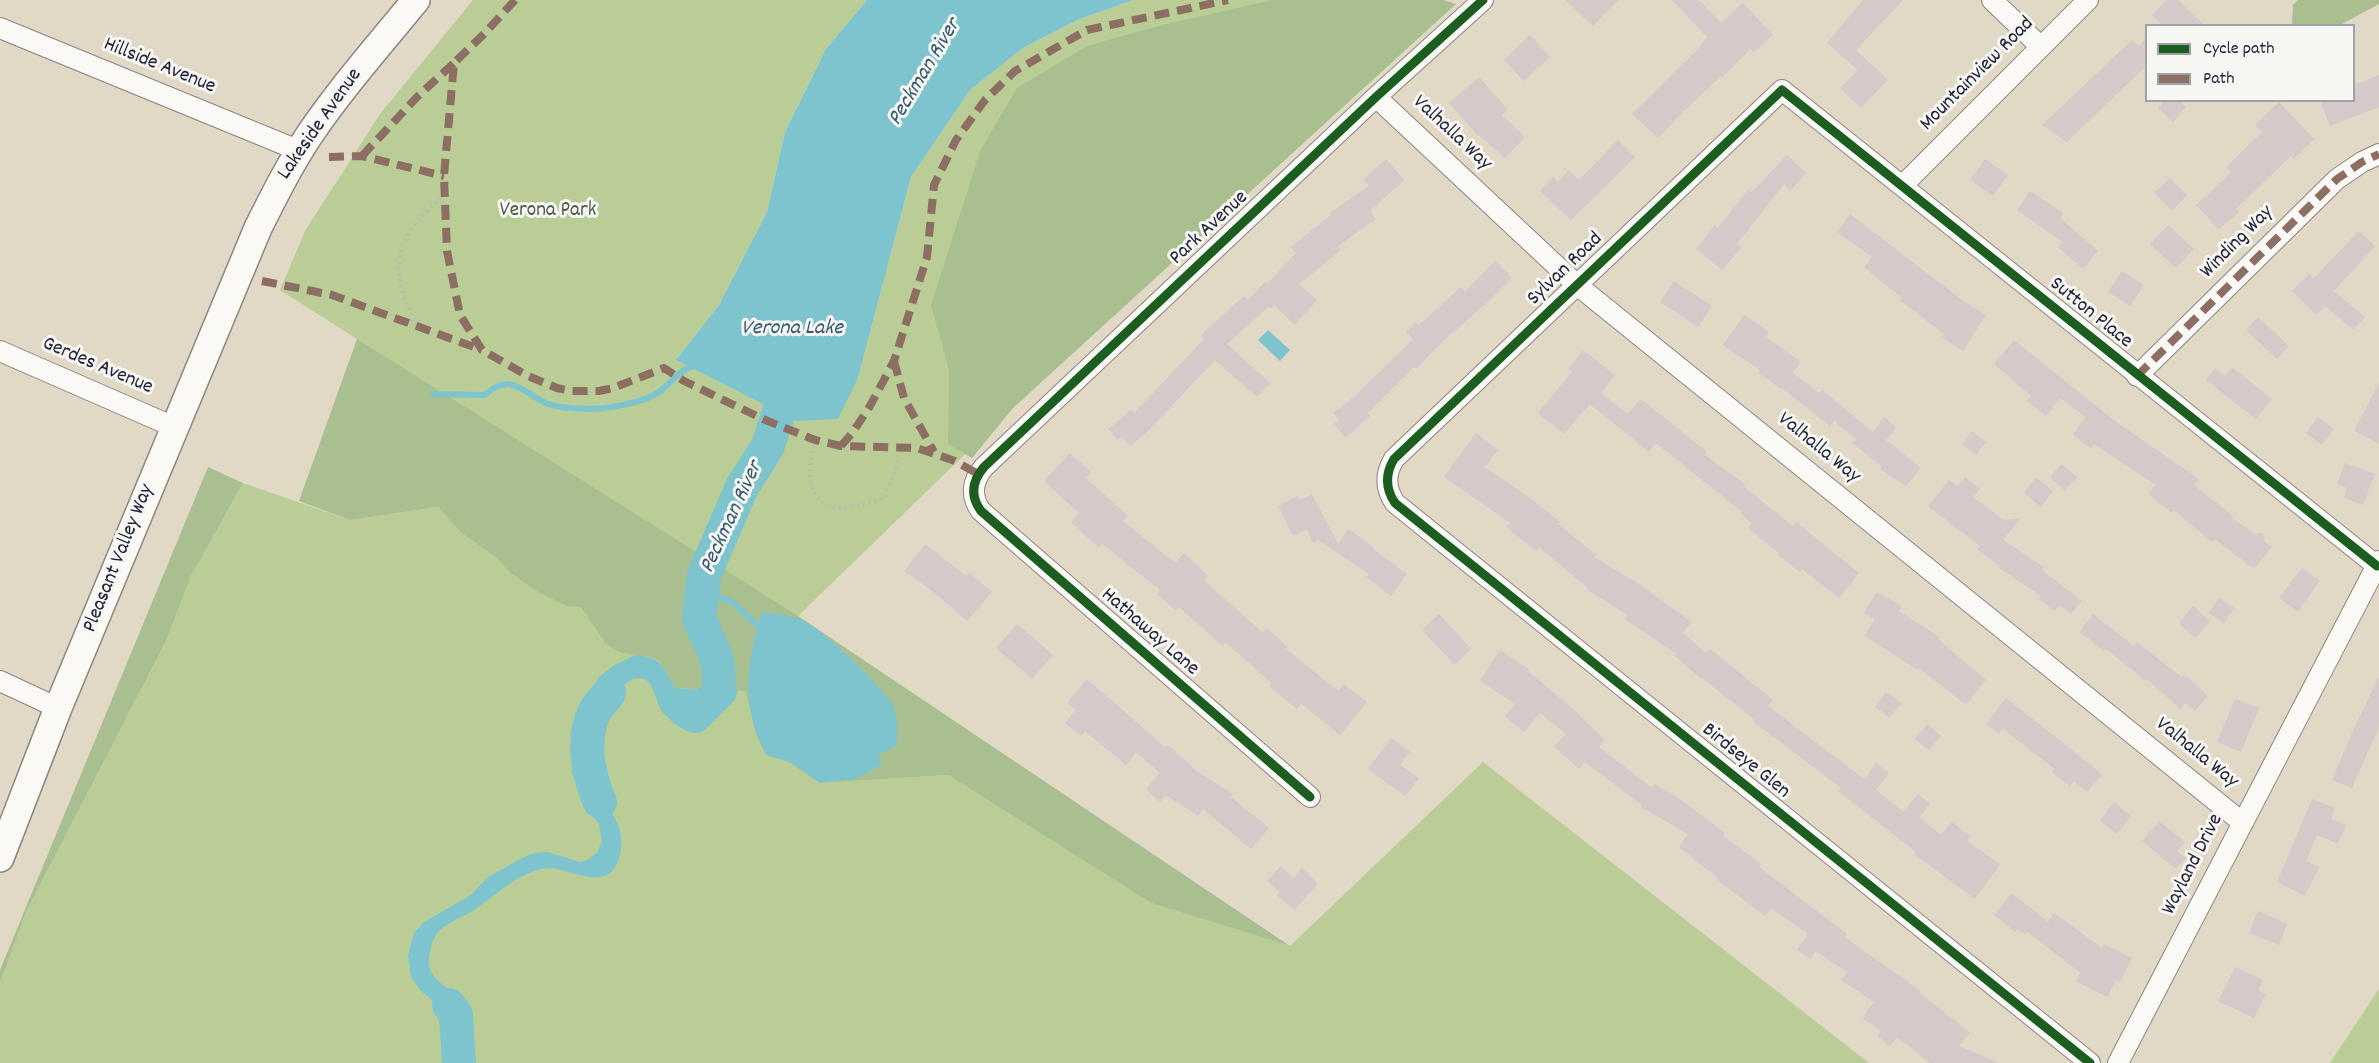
<!DOCTYPE html>
<style>
body{margin:0}
#map{position:relative;width:2379px;height:1063px;overflow:hidden;background:#e1d8c6;font-family:Dekko,sans-serif}
canvas{display:block}
.legend{position:absolute;left:2145px;top:24px;width:210px;height:78px;box-sizing:border-box;background:#f6f6f2;border:2px solid #a1a1a9;margin:0;padding:8px 10px;list-style:none;font-size:18px;color:#22223b}
.legend li{display:flex;align-items:center;gap:12px;height:30px}
.legend b{width:30px;border:2px solid #a1a1a9}
</style>
<div id="map">
<canvas width="2379" height="1063"></canvas>
<ul class="legend">
<li><b style="height:8px;background:#1b5e20"></b>Cycle path</li>
<li><b style="height:8px;background:#8d6e63"></b>Path</li>
</ul>
</div>
<script>
const g = document.querySelector('canvas').getContext('2d');
g.lineJoin = 'round';
function fill(path, color) {
  g.fillStyle = color;
  g.fill(path, 'evenodd');
}
function strokePath(path, color, width, dash) {
  g.strokeStyle = color;
  g.lineWidth = width;
  g.lineCap = dash ? 'butt' : 'round';
  g.setLineDash(dash || []);
  g.stroke(path);
}
function drawText(font, color, halo, rows, align = 'center') {
  g.font = font + ' Dekko,sans-serif';
  g.lineWidth = 6;
  g.setLineDash([]);
  g.textBaseline = 'middle';
  g.strokeStyle = halo;
  g.fillStyle = color;
  for (const [text, x, y, turn = 0] of rows) {
    g.save();
    g.translate(x, y);
    g.rotate((+turn || 0) * Math.PI / 180);
    g.textAlign = isNaN(turn) ? turn : align;
    if (halo) g.strokeText(text, 0, 0);
    g.fillText(text, 0, 0);
    g.restore();
  }
}
fill(new Path2D(`
 M473,0H867L826,49L785,132L767,212L719,305L676,360L689,367L858,378L911,177L970,90L1023,48L1077,20L1133,0H1434L798,616L809,623L766,755L789,762L820,783L948,775L1151,903L1290,946L1483,762L1869,1063H0V983L26,912L166,641L190,578L243,483L350,520L438,507L614,503L280,290L305,231L380,114Z
 M2379,989V1063H2330L2377,992Z`), '#bacd97');
fill(new Path2D(`
 M1272,0H1443L1456,4L1013,408L972,458L948,444L949,370L931,305L981,149L1017,88L1087,46L1154,27Z
 M2298,0H2379V4L2340,25H2292L2293,5Z
 M357,339L798,616L1290,946L1151,903L948,775L820,783L789,762L766,755L756,734L746,691L675,688L659,661L650,657L622,653L606,644L581,607L567,606L538,592L511,573L497,558L462,533L438,507L350,520L299,501Z
 M208,467L243,483L190,578L166,641L26,912L0,983V970Z`), '#a9bf90');
fill(new Path2D(`
 M867,0H1133L1077,20L1023,48L970,90L911,177L858,378L838,419L797,421L676,360L719,305L767,212L785,132L826,49Z
 M1268,330L1290,350L1280,361L1258,340Z
 M762,612C778,614 794,616 808,623C825,632 888,691 894,708C898,720 898,733 896,746L878,755L882,764L856,779L820,783L789,762L766,755C740,702 746,667 762,612Z
 M635,655C664,658 661,665 675,688L726,692C726,706 718,717 705,722C693,721 681,726 670,719C652,708 658,679 640,678C628,677 620,691 612,699C604,707 586,734 584,745C583,754 590,761 594,769C598,777 599,787 602,795C611,815 624,825 621,849C620,855 618,865 613,870C598,888 565,867 548,868C519,871 497,895 474,910C464,917 448,922 439,931C432,938 428,956 429,965C432,984 456,989 464,1006C472,1024 451,1045 459,1063H449L443,1044L446,1012L420,990L411,977L408,955L414,933L424,922L471,895L488,877L524,857L535,853L548,852L580,862L587,860L597,853L602,841L599,824L582,803L572,772L574,731L598,678L613,666Z`), '#7ec4ce');
strokePath(new Path2D(`
 M433,394L485,395C509,373 520,389 542,401C554,408 573,408 587,409C606,409 644,403 659,392C671,383 681,368 696,365
 M702,593L731,601L758,626`), '#7ec4ce', 6);
strokePath(new Path2D(`
 M684,710L695,716L720,691L717,659L699,618L704,575L742,487L767,448L794,367
 M600,802C588,775 581,738 595,711C598,705 605,698 609,693
 M449,1005L456,1015L459,1063`), '#7ec4ce', 34);
fill(new Path2D(`
 M1565,0H1618L1593,26Z
 M1672,0H1699L1721,23L1743,3L1773,35L1754,52L1750,49L1722,78L1721,76L1684,111L1658,138L1632,114L1695,52L1707,37Z
 M1863,0H1903L1856,50L1888,80L1861,108L1840,88L1858,70L1827,43Z
 M2167,0H2178L2205,26H2163L2152,15Z
 M1530,35L1550,57L1524,81L1504,60Z
 M2146,38V66L2067,142L2042,125L2132,40L2139,46Z
 M2379,75V107L2330,126L2320,100H2354V85Z
 M1479,77L1508,110L1502,115L1525,137L1505,158L1479,135L1478,136L1449,103Z
 M2165,100H2178L2186,107L2173,122L2158,108Z
 M2279,102L2314,139L2294,159L2291,156L2236,209L2239,212L2219,229L2196,205L2232,172L2226,167L2262,132L2255,125Z
 M1618,140L1635,157L1571,220L1540,191L1553,177L1558,182L1569,170L1579,180Z
 M1787,155L1806,173L1790,191L1784,184L1737,244L1742,247L1722,270L1696,249L1715,225L1718,228L1748,190L1752,192Z
 M1386,159L1404,180L1370,211L1376,219L1338,246L1341,250L1299,284L1317,300L1295,325L1274,305L1270,309L1268,307L1227,344L1270,383L1257,397L1215,360L1146,433L1130,446L1122,437L1118,440L1108,429L1131,410L1134,413L1204,339L1201,335L1244,296L1248,300L1265,282L1267,284L1296,253L1291,247L1331,215L1330,213L1369,186L1363,180Z
 M1985,159L2008,175L1993,196L1970,180Z
 M2170,178L2187,195L2172,211L2154,193Z
 M2030,191L2063,213L2060,218L2098,251L2083,269L2058,247L2063,242L2017,210Z
 M1850,214L1962,300L1986,315L1963,351L1942,337L1944,334L1900,300L1902,298L1864,267L1872,257L1837,232Z
 M2168,225L2194,249L2176,268L2150,244Z
 M2359,231L2375,246L2334,291L2365,317L2354,330L2325,306L2316,315L2292,291L2309,274L2313,279Z
 M1495,261L1512,278L1491,299L1442,342L1416,369L1414,367L1368,413L1370,416L1346,438L1334,424L1339,420L1333,413L1354,397L1413,339L1406,332L1416,322L1419,325L1461,287L1465,292Z
 M2122,271L2144,285L2130,306L2108,292Z
 M1674,281L1712,306L1698,327L1660,302Z
 M1744,315L1769,332L1766,337L1801,362L1793,373L1819,393L1822,390L1873,432L1884,417L1896,427L1886,440L1921,468L1906,486L1880,469L1882,467L1853,443L1856,439L1834,421L1830,426L1782,388L1781,389L1759,373L1760,370L1723,345Z
 M2258,317L2289,346L2277,359L2246,330Z
 M2014,340L2116,422L2199,479L2194,485L2233,516L2232,518L2255,534L2263,533L2265,542L2272,547L2254,569L2215,539L2212,542L2174,510L2172,513L2148,494L2156,485L2094,444L2091,449L2073,434L2086,417L2060,398L2046,416L2027,401L2031,396L1994,364Z
 M1583,350L1615,375L1601,393L1628,414L1641,399L1707,452L1705,455L1746,485L1744,487L1793,526L1796,522L1859,573L1839,598L1802,569L1800,572L1778,555L1779,553L1748,528L1752,523L1740,513L1741,511L1656,443L1649,452L1590,404L1564,434L1538,413L1572,372L1568,369Z
 M2232,367L2272,399L2256,419L2206,380L2215,368L2225,376Z
 M2379,383V444L2354,431Z
 M2318,417L2334,429L2322,445L2306,433Z
 M1972,431L1986,442L1976,455L1962,444Z
 M1476,433L1498,450L1485,467L1530,498L1560,522L1558,524L1596,555L1594,557L1639,584L1691,622L1683,633L1706,653L1710,649L1773,700L1768,706L1864,779L1876,763L1889,773L1876,790L1903,812L1918,794L1930,804L1919,817L1941,835L1952,822L1970,836L1967,841L2000,864L1975,899L1914,854L1916,852L1838,791L1841,788L1754,722L1755,720L1702,678L1701,679L1675,656L1676,654L1625,619L1628,615L1587,590L1588,588L1539,547L1536,551L1506,527L1510,523L1444,477Z
 M1070,453L1091,472L1086,478L1128,516L1123,521L1175,563L1184,553L1208,576L1204,580L1263,633L1267,628L1288,647L1286,649L1338,691L1344,684L1367,702L1340,735L1301,703L1297,709L1269,686L1271,683L1226,642L1222,646L1179,607L1175,610L1157,594L1160,590L1102,544L1099,548L1071,522L1079,513L1044,481Z
 M2345,463L2375,474L2363,505L2344,498L2347,488L2337,484Z
 M2061,464L2077,477L2065,491L2050,477Z
 M1965,477L1980,489L1973,497L2004,520L2021,518L2003,540L2044,567L2042,570L2082,601L2071,614L2059,605L2055,611L2039,599L2041,596L1999,568L2000,566L1977,549L1980,546L1928,506L1949,480L1957,486Z
 M2036,477L2053,491L2041,507L2024,493Z
 M1312,494L1338,544L1348,529L1374,547L1373,549L1407,574L1391,596L1366,577L1369,574L1318,540L1313,543L1307,529L1293,536L1278,506L1298,496L1300,500Z
 M925,544L966,576L969,573L992,592L967,621L931,590L904,571Z
 M2302,568L2320,581L2298,611L2279,598Z
 M1877,592L1902,607L1899,611L1939,637L1938,639L1986,680L1966,705L1919,668L1918,670L1865,636L1875,619L1864,613Z
 M2219,598L2234,608L2224,623L2209,613Z
 M2193,606L2210,621L2196,638L2179,624Z
 M1439,614L1471,649L1455,665L1422,630Z
 M2093,614L2134,646L2137,642L2181,677L2184,674L2208,696L2195,711L2186,703L2180,709L2147,679L2146,681L2106,649L2104,651L2080,632Z
 M1017,624L1053,655L1032,679L996,648Z
 M1500,650L1529,669L1528,671L1570,706L1605,740L1599,747L1652,788L1654,784L1680,799L1725,833L1723,836L1761,864L1759,867L1847,934L1844,937L1921,991L1920,993L1970,1033L1959,1046L1999,1063H1930L1897,1037L1890,1046L1877,1036L1881,1031L1862,1018L1874,1002L1841,980L1847,972L1816,951L1810,959L1797,950L1808,934L1771,908L1765,916L1717,880L1718,878L1679,847L1688,834L1641,807L1642,805L1585,762L1579,769L1554,746L1566,734L1540,713L1524,732L1505,716L1515,704L1480,681Z
 M2379,677V727L2352,788L2332,780L2355,726Z
 M1087,679L1165,747L1168,745L1198,772L1233,794L1231,797L1269,828L1251,849L1203,809L1198,816L1166,795L1160,802L1146,789L1160,773L1136,752L1126,765L1085,731L1081,736L1065,723L1076,710L1067,703Z
 M1886,692L1901,703L1889,718L1875,706Z
 M2006,698L2102,774L2087,792L2074,781L2069,786L2052,772L2055,769L2003,729L1999,734L1986,724Z
 M2235,699L2259,708L2241,752L2217,742Z
 M1927,724L1941,736L1929,750L1915,739Z
 M1391,738L1410,752L1400,765L1419,778L1405,796L1368,769Z
 M2312,799L2335,808L2331,819L2346,825L2338,844L2317,835L2306,861L2319,867L2305,896L2277,882Z
 M2114,802L2131,816L2117,834L2100,821Z
 M2159,821L2185,842L2177,851L2186,858L2176,869L2142,841Z
 M1281,866L1293,878L1302,868L1318,884L1294,910L1277,895L1280,892L1267,881Z
 M2012,893L2048,922L2054,913L2102,948L2104,944L2132,958L2120,982L2116,980L2107,997L2075,981L2080,973L2063,959L2027,932L2025,934L2018,929L2015,932L1994,915Z
 M2258,911L2287,924L2279,945L2249,933Z
 M2235,967L2263,980L2258,990L2266,994L2254,1018L2218,1001Z`), '#d5c9c9');
const minor = new Path2D(`
 M1992,0L2040,46
 M0,28L300,151
 M1376,97L1577,285L2243,823
 M1903,185L2088,0
 M0,351L174,427
 M2137,376L2337,179L2362,162L2379,154
 M0,681L58,708
 M1310,797L981,511C970,496 972,481 984,467L1376,97L1483,0
 M2090,1063L1395,503C1385,488 1385,474 1394,459L1782,90L2377,566
 M2118,1063L2379,561`);
const secondary = new Path2D(`
 M0,858L58,708L258,228C274,196 290,164 310,134C342,87 380,44 416,0`);
strokePath(minor, '#8b8681', 22);
strokePath(secondary, '#8b8681', 30);
strokePath(new Path2D(`
 M417,326C387,269 393,236 444,196
 M815,440C813,452 809,465 810,478C814,519 858,508 884,498L895,472L899,447`), '#bbb9b8', 4, [1.5, 4.5]);
strokePath(minor, '#faf9f6', 20);
strokePath(secondary, '#faf9f6', 27);
strokePath(new Path2D(`
 M515,0L484,34L454,63L444,176L447,251L460,315L482,350L528,376L557,388L571,391H599L613,388L664,368L684,381L763,419L815,440L841,446L917,448L955,461L978,474
 M362,156L418,96L454,63
 M329,157L362,156L444,176
 M262,281L332,295L482,350
 M894,361L904,398L934,452
 M2137,376L2337,179L2362,162L2379,154
 M841,446L853,432L870,406L894,361L927,257L934,185L956,140L985,100L1015,71L1087,30L1228,0`), '#8d6e63', 8, [15, 8]);
strokePath(new Path2D(`
 M1310,797L981,511C970,496 972,481 984,467L1376,97L1483,0
 M2090,1063L1395,503C1385,488 1385,474 1394,459L1782,90L2377,566`), '#1b5e20', 9);
drawText('21px', '#22223b', '#f6f6f2', [
 ["Hillside Avenue",159,67,22],
 ["Mountainview Road",1978,75,-45],
 ["Lakeside Avenue",321,125,-55],
 ["Valhalla Way",1451,134,43],
 ["Park Avenue",1210,229,-43],
 ["Winding Way",2238,243,-45],
 ["Sylvan Road",1566,270,-44],
 ["Sutton Place",2090,314,39],
 ["Gerdes Avenue",97,367,23],
 ["Valhalla Way",1818,449,39],
 ["Pleasant Valley Way",120,559,-68],
 ["Hathaway Lane",1149,633,41],
 ["Valhalla Way",2196,754,39],
 ["Birdseye Glen",1745,762,39],
 ["Wayland Drive",2194,865,-63]
]);
drawText('21px', '#4c5b4e', '#f6f6f2', [
 ["Verona Park",548,212]
]);
drawText('italic 22px', '#345870', '#f6f6f2', [
 ["Peckman River",926,73,-59],
 ["Verona Lake",792,330],
 ["Peckman River",733,518,-65]
]);
</script>
